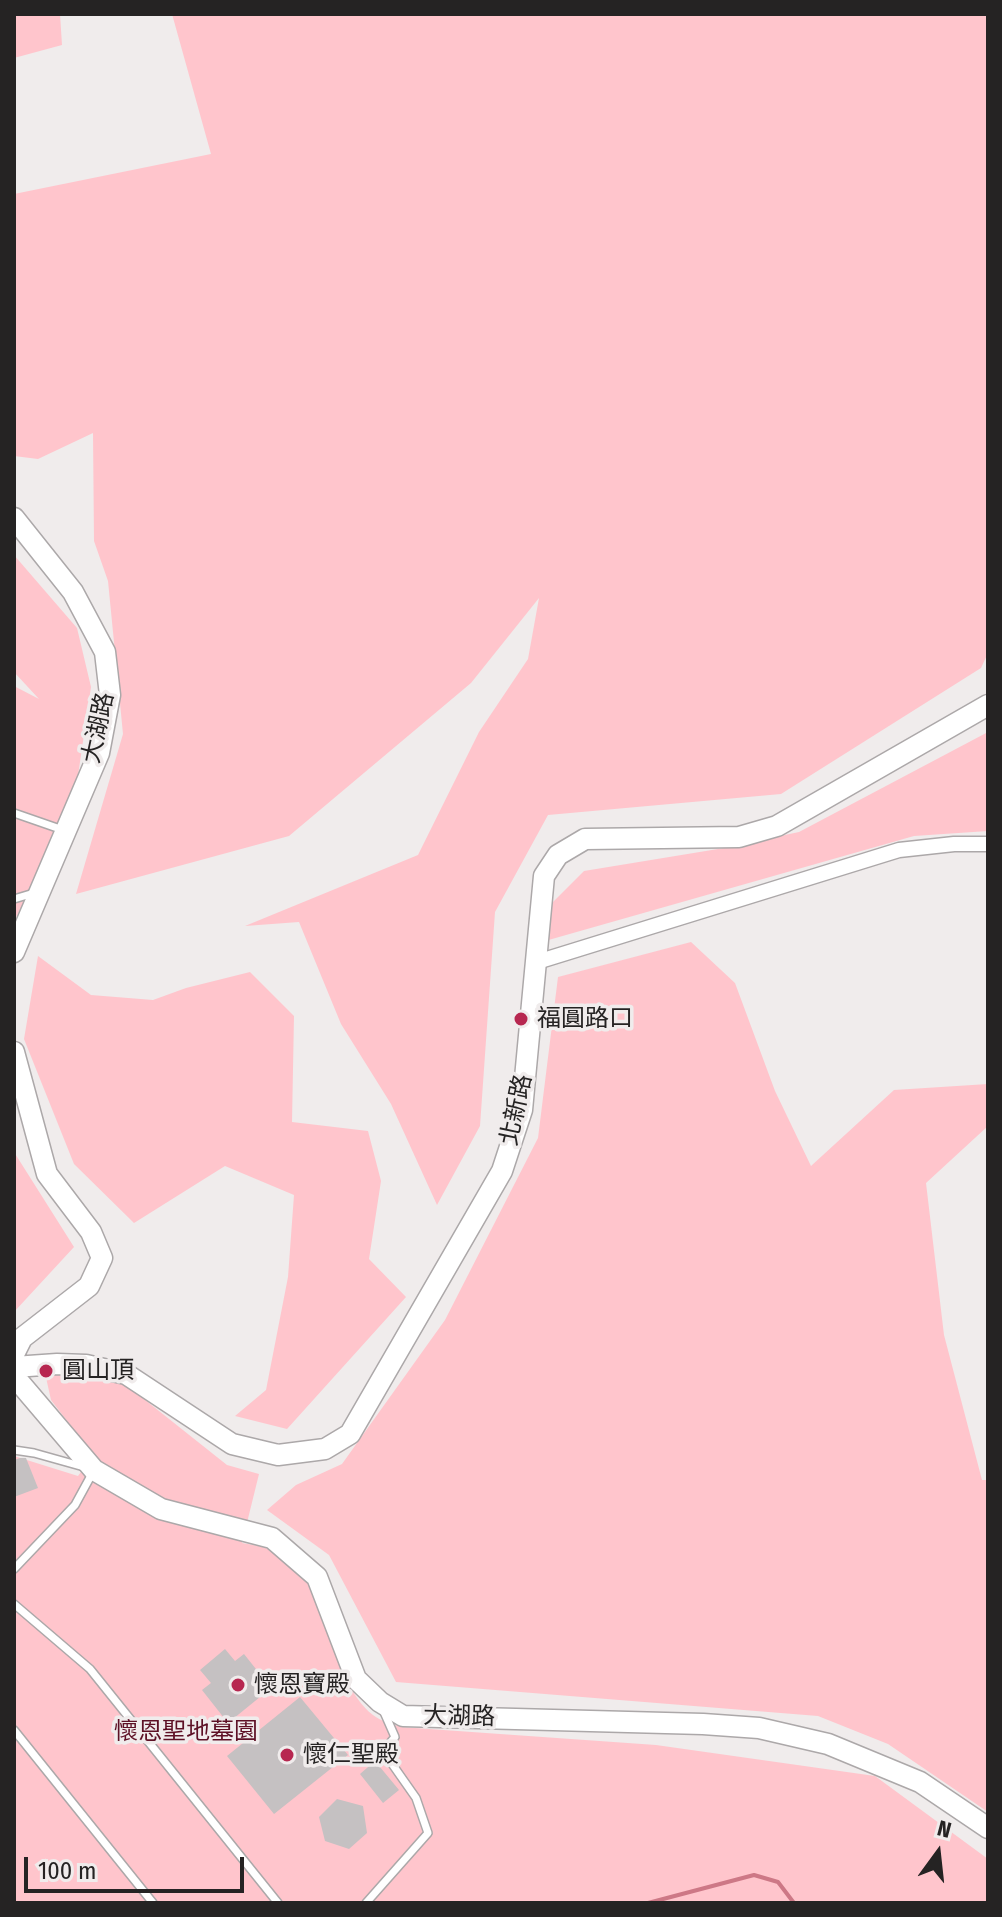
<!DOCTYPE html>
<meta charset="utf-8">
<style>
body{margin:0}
#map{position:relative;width:1002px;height:1917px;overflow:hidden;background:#f0ecec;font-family:"Fira Sans Condensed",sans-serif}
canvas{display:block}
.frame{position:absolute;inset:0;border:16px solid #252323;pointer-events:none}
.north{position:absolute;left:898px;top:1813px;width:80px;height:80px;-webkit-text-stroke:6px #f0ecec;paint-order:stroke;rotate:15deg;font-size:22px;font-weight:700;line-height:32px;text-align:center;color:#252323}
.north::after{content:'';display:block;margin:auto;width:28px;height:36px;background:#252323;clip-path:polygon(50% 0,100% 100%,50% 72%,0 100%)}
.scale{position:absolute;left:24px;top:1857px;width:220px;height:36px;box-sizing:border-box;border:4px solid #252323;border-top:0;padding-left:10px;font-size:24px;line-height:28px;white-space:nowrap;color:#252323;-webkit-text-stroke:6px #f0ecec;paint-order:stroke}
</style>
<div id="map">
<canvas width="1002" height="1917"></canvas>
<div class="frame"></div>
<div class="north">N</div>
<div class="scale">100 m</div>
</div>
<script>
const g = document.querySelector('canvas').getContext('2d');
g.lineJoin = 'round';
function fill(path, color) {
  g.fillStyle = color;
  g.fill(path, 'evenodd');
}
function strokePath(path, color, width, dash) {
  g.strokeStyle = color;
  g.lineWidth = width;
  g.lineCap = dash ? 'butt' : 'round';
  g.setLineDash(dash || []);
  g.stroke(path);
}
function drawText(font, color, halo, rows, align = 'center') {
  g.font = font + ' "Fira Sans Condensed","Noto Sans TC",sans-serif';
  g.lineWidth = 7;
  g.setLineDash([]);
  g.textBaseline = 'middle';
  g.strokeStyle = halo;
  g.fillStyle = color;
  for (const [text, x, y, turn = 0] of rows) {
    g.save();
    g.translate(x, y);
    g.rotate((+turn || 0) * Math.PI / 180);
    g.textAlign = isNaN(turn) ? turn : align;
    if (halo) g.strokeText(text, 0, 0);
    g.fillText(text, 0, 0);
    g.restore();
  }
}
fill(new Path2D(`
 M14,14H60L62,45L14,58Z
 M172,14H988V653L981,668L781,794L548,815L495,912L480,1126L437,1205L391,1104L341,1024L299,922L245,926L418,855L479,732L528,659L539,598L471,683L289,836L76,894L123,734L108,581L94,541L93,433L38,459L14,456V194L211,154Z
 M14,555L77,628L91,687L75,796L60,833L14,921V686L39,699L14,672Z
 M988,732V831L914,836L545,941L552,903L584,871L724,848L799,832Z
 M691,942L735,983L775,1091L811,1166L894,1090L988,1084V1126L926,1183L944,1335L982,1480H988V1812L888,1744L818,1716L396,1682L329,1555L267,1510L296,1485L342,1464L445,1320L538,1138L558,977Z
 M38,956L91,995L153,1000L186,988L250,972L294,1016L292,1122L368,1131L381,1181L369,1259L406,1297L287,1429L235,1416L266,1390L288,1277L294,1195L225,1166L134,1223L74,1164L24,1039Z
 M14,1152L74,1247L14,1312Z
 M45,1373L96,1374L125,1384L227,1465L259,1474L242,1543C253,1545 268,1547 278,1553C335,1587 327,1679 373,1715C380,1721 393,1724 401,1727L656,1745L875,1776L988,1859V1903H14V1456L78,1476L93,1455L51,1400Z`), '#ffc5cc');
strokePath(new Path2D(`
 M648,1903L754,1875L778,1882L794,1903`), '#cd7886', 4);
fill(new Path2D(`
 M20,1458H26L38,1488L14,1497V1460Z
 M225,1649L235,1661L244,1654L271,1688L228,1723L202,1690L211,1683L200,1670Z
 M300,1697L348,1755L274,1814L227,1756Z
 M375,1761L399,1790L383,1803L360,1774Z
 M337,1799L363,1806L367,1833L349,1849L325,1841L319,1817Z`), '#c5c1c2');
const lane = new Path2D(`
 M14,813L63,830
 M14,899L34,893
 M14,1450L34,1453L84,1467
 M14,1569L75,1505L93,1472
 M14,1604L90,1669L278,1903
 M14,1730L153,1903
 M366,1903L428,1833L416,1798L383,1751L395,1737L384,1712`);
const street = new Path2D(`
 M537,962L899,850L954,844H988`);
const secondary = new Path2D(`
 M14,518L73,592L105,652L110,695L99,753L14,952
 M14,1052L47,1174L91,1232L102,1258L89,1286L22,1338L14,1354
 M14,1367L57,1364L86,1365L126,1374L232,1444L278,1455L325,1449L350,1434L502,1171L522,1110L544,876L558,855L585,839L739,837L777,826L988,705
 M14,1376L94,1470L161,1509L272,1538L317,1577L356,1679L380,1702L403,1716L703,1724L759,1728L828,1744L920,1782L988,1828`);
strokePath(lane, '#aca8a9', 10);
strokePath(street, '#aca8a9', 17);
strokePath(secondary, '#aca8a9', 23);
strokePath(lane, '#fff', 7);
strokePath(street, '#fff', 14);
strokePath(secondary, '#fff', 20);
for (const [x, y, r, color] of [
 [521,1019,8,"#b72750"],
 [46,1371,8,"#b72750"],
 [238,1685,8,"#b72750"],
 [287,1755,8,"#b72750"]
]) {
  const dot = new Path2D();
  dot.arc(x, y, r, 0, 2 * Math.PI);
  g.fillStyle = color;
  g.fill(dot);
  strokePath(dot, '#f0ecec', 3);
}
drawText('24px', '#252323', '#f0ecec', [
 ["大湖路",99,728,-78],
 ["北新路",517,1110,-78],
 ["大湖路",459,1717,1]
]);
drawText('24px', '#252323', '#f0ecec', [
 ["福圓路口",537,1019],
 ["圓山頂",62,1371],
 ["懷恩寶殿",254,1685],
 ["懷仁聖殿",303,1755]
], 'left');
drawText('24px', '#5d1025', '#f0ecec', [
 ["懷恩聖地墓園",186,1732]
]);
</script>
